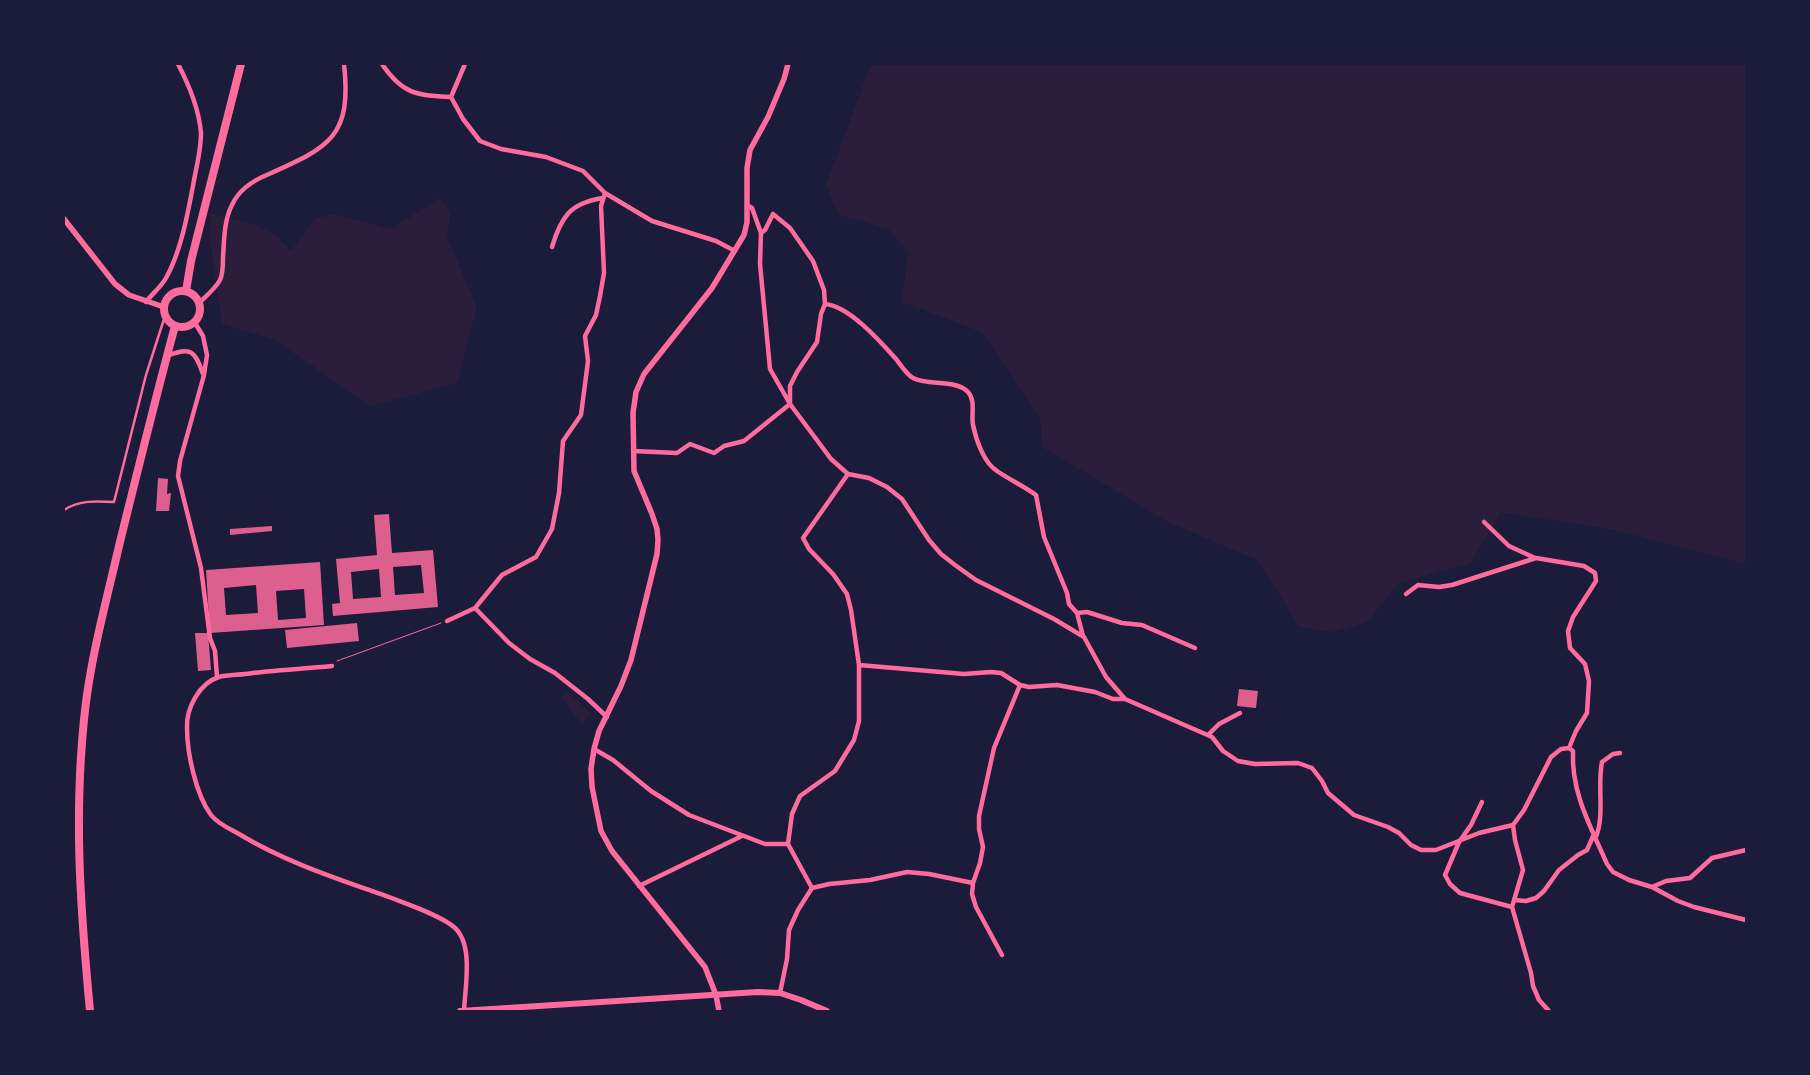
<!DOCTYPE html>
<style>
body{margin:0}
#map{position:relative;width:1810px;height:1075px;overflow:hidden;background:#1b1b3a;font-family:Inter,sans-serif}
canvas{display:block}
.frame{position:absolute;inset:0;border:65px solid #1b1b3a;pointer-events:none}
</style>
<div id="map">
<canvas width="1810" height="1075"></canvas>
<div class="frame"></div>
</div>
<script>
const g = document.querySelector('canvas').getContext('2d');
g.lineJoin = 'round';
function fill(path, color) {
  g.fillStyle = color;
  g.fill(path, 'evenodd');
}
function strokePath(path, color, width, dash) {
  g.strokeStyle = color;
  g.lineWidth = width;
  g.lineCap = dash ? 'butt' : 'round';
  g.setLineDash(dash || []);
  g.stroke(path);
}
fill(new Path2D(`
 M871,64H1746V564L1614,530L1501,512L1471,563L1399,583L1367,622L1332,632L1299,627L1258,560L1170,523L1042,447L1040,418L984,333L902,302L908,252L888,229L839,215L826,185Z
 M440,198L450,213L447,237L477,307L457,383L370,406L275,340L222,324L210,241L211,213L256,225L274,234L291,251L314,219L334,214L391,229Z
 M568,693L590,712L582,725L561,697Z`), '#2a1e3b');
fill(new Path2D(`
 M158,478L168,479L167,494L171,493L169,511H156Z
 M389,514L392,553L433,550L438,607L333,616L332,604L340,603L336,559L377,555L374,515ZM421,565L424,593L395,595L393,567ZM379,569L381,597L353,599L351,572Z
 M272,526V531L230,535V529Z
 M320,562L324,625L210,633L206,570ZM256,585L258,613L226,615L224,588ZM304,589L306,618L278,620L276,591Z
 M357,623L359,641L287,648L285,630Z
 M195,633H208L211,670L198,671Z
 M1239,689L1258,691L1256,708L1237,706Z`), '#dd5f8e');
strokePath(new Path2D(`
 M337,661L441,623`), '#ff6b9d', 1);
strokePath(new Path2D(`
 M64,510C79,500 97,501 114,502L146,375L165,316`), '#ff6b9d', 2.5);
strokePath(new Path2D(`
 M382,64C402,94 418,96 451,97
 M451,97L463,119L480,141L501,149L546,157L583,171L605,193L652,221L716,241L735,251
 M451,97L465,64
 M747,205L752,208L761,233L760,264L770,369L790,404L831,459L848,474
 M552,247C561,217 570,203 603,198
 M146,302C152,294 161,287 166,278C182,250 189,207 195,175C198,161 201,147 201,133C199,109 189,85 178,64
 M199,303C206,296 215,289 220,280C223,274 223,265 223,258C224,241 224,220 232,205C239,189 254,180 269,174C330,147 352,136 344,64
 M825,304C849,306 880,341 896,359C900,364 907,375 913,378C928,386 956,379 968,392C976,401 971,414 973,425C976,440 984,463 997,471C1010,480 1024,486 1036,495L1044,537L1067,593L1069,604L1077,613L1083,636
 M195,323L203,336L207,355L204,375L180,461L178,476L201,568L210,638L215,651L217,677
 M167,356C191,346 195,351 203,374
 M633,451L677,453L690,444L714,453L724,446L744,441L790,404V386L797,372L817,342L821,314L825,304L824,290L813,261L790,228L773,214L765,230L761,233
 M848,474L869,478L887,487L902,499L929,540L941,554L955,565L976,580L1054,619L1084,637L1106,677L1125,699L1212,737L1223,751L1238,761L1255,764L1298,763L1312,768L1322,781L1328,793L1354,815L1388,827L1399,833L1411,845L1421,850H1436L1479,833L1513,825
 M1484,522L1509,546L1535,558
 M1406,594L1418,585L1439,587L1452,585L1536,558L1584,566L1595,573L1596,581L1573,617L1568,631L1570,648L1585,664L1589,681L1587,713L1576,731L1569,748
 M475,608L509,643L530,659L555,673L588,699L607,717
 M1077,613L1087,612L1122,623L1142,625L1195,648
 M447,621L475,608L502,575L536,557L552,529L559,493L563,441L581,415L588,361L585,336L596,315L600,296L604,273L601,206L605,193
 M859,665L964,674L991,672L1001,673L1020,685L1029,687L1057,685L1095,692L1113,699H1125
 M332,666C303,669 274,670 245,674C237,675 226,675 219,677C199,683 186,709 187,728C187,753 196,795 211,815C218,824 230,829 239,834C285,862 338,879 389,897C407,904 440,915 454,927C474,944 465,987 464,1011
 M1208,735L1219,724L1240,713
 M1569,748L1573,751C1571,793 1591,827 1607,864L1613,872L1629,880L1652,887L1678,901L1694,907L1746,920
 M594,749L613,760L651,791L689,815L765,844H788
 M1482,802L1471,825L1459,842L1445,875L1450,884L1460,893L1512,907
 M1596,837C1605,814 1597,786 1602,762L1613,754L1620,753
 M639,886L742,836
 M1652,887L1666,881L1690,878L1712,858L1746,850
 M812,888L829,884L870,880L907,872L929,874L973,883
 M1514,900L1526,901L1536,898L1544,891L1559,870L1578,855L1587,850L1594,834
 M1002,955L976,907L972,894L973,883L980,863L983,847L979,829V816L994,748L1020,685
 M780,993L787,959L789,930L798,910L812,888L788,844L792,814L800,796L835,771L854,740L859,721V665L851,610L847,594L833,574L809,549L803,538L848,474
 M1549,1011L1539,1000L1533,986L1531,973L1512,907L1523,870L1515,840L1513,825L1524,810L1551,757L1561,749L1569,748`), '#ff6b9d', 4.5);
strokePath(new Path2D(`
 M64,219L115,284L129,295L164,307
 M719,1011L716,995L705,967L612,851L601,831L592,787L591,769L594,749L599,731L621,686L631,660L657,554L658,540L657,529L652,514L634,471L633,413L636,392L644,374L712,288L744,235L747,222V168L750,150L768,117L784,79L788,64`), '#ff6b9d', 5.5);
strokePath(new Path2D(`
 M460,1011L758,992L780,993L801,1000L827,1011`), '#ff6b9d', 6);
strokePath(new Path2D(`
 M164 309a18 18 0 1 1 36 0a18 18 0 1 1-36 0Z
 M186,291L191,261L241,64
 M90,1011C80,905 73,808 86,702C93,649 107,598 119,546C137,473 155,400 175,326`), '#ff6b9d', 8);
</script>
